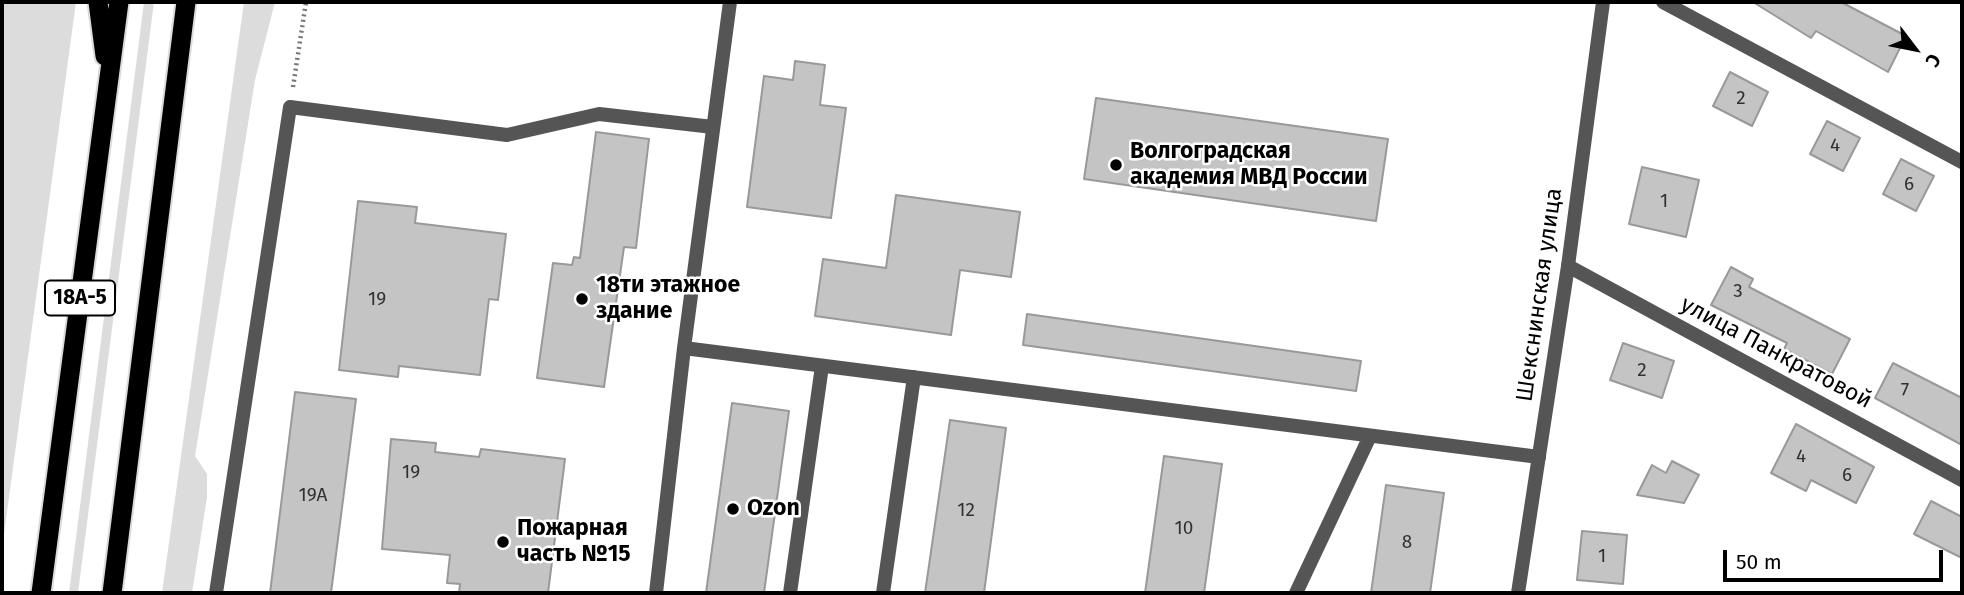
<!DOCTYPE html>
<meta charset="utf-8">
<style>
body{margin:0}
#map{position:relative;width:1964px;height:595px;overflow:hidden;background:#fff;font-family:"Fira Sans",sans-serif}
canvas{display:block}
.frame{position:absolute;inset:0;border:4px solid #000;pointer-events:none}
.north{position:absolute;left:1880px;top:14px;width:70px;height:70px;-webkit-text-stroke:5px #fff;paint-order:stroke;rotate:122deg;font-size:19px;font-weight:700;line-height:28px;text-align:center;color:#000}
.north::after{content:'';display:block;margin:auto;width:24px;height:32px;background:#000;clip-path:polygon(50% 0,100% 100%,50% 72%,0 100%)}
.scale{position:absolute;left:1723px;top:550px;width:220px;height:32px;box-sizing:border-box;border:4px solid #000;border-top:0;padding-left:9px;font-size:21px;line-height:24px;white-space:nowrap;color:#000;-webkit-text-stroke:5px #fff;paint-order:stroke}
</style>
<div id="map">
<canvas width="1964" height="595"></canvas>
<div class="frame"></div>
<div class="north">С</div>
<div class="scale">50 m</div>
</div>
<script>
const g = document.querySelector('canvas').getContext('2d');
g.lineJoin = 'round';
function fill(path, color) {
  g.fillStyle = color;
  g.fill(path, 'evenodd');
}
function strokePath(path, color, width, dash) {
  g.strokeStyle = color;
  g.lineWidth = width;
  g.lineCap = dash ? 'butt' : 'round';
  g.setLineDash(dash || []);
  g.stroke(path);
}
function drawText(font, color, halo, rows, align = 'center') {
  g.font = font + ' "Fira Sans",sans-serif';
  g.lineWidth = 5;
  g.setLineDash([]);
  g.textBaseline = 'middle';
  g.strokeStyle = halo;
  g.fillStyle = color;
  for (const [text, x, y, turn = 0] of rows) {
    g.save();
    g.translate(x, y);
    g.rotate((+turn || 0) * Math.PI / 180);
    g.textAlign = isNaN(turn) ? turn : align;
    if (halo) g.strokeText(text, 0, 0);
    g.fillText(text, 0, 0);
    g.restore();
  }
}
fill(new Path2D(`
 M2,2H76L2,549Z
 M144,2H154L78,593H69Z
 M244,2H275L255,80L195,456L207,474V497L192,593H162Z`), '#dcdcdc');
const building = new Path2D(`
 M1753,2H1841L1906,36L1888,72L1816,31L1811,38Z
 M795,61L825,65L820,105L846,108L831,218L747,207L764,76L793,80Z
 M1730,72L1768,92L1752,126L1713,106Z
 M1096,98L1388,139L1376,221L1084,179Z
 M1827,121L1860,138L1843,171L1810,154Z
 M596,132L649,139L636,248L624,247L604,387L537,378L553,263L572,265L574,257L580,258Z
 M1901,159L1934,176L1916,211L1883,194Z
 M1642,167L1699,180L1686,237L1629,224Z
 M896,195L1020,212L1011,277L960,270L951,335L815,316L823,259L886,268Z
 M358,201L417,207L415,223L506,234L498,300L489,299L480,375L399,366L398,377L339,370Z
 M1731,267L1753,279L1749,287L1850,339L1832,374L1784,349L1787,343L1711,305Z
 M1027,314L1361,361L1356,391L1023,345Z
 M1623,343L1674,361L1662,398L1610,380Z
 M1893,363L1962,398V445L1875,398Z
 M295,392L356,399L331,593H270Z
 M732,403L789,411L764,593H706Z
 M950,420L1006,428L984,593H925Z
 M1796,424L1874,467L1856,503L1811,480L1806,491L1771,473Z
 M391,439L436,443L435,452L479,457L481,449L565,459L548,593H459L460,584L447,583L450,555L382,549Z
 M1164,456L1222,464L1204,593H1145Z
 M1672,461L1699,475L1684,503L1637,495L1652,465L1666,473Z
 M1386,485L1444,493L1430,593H1371Z
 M1931,501L1962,517V558L1914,534Z
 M1582,531L1627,535L1623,584L1577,580Z`);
fill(building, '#c4c4c4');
strokePath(building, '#999', 2);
const trunk = new Path2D(`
 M98,2L105,56
 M41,593L119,2
 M112,593L186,2`);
strokePath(trunk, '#dbdbdb', 23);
strokePath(new Path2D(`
 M293,87L306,2`), '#777', 4.5, [2, 3.5]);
strokePath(new Path2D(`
 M684,348L1539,457
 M216,593L290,107L507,135L599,114L713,127
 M656,593L684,348L730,2
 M790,593L822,366
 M883,593L914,377
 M1296,593L1370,436`), '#555', 14);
strokePath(new Path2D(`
 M1663,2L1962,162
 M1568,266L1962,480`), '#555', 14);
strokePath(new Path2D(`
 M1518,593L1568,266L1603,2`), '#555', 14);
strokePath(trunk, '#000', 19);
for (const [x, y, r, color] of [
 [1116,165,7,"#000"],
 [582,299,7,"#000"],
 [733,509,7,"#000"],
 [503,542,7,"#000"]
]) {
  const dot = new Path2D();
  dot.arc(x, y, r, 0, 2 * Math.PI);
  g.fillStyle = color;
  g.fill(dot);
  strokePath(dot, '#fff', 2.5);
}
drawText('19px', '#313131', null, [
 ["2",1741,99],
 ["4",1835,146],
 ["6",1909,185],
 ["1",1664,202],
 ["3",1738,292],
 ["19",377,300],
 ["2",1642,371],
 ["7",1905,391],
 ["4",1801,457],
 ["19",411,473],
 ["6",1847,476],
 ["19А",313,496],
 ["12",966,511],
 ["10",1184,529],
 ["8",1407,543],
 ["1",1602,557]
]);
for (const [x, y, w] of [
 [80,298,70]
]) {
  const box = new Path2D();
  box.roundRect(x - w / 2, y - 17.5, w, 35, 5);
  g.fillStyle = '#fff';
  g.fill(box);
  strokePath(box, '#000', 2);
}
drawText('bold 21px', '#000', null, [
 ["18А-5",80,298]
]);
drawText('bold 23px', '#000', '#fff', [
 ["Волгоградская",1130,152],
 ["академия МВД России",1130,178],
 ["18ти этажное",596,286],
 ["здание",596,312],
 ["Ozon",747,509],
 ["Пожарная",517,529],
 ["часть №15",517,555]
], 'left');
drawText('23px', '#000', '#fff', [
 ["Шекснинская улица",1540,295,-82],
 ["улица Панкратовой",1776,353,28]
]);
</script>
